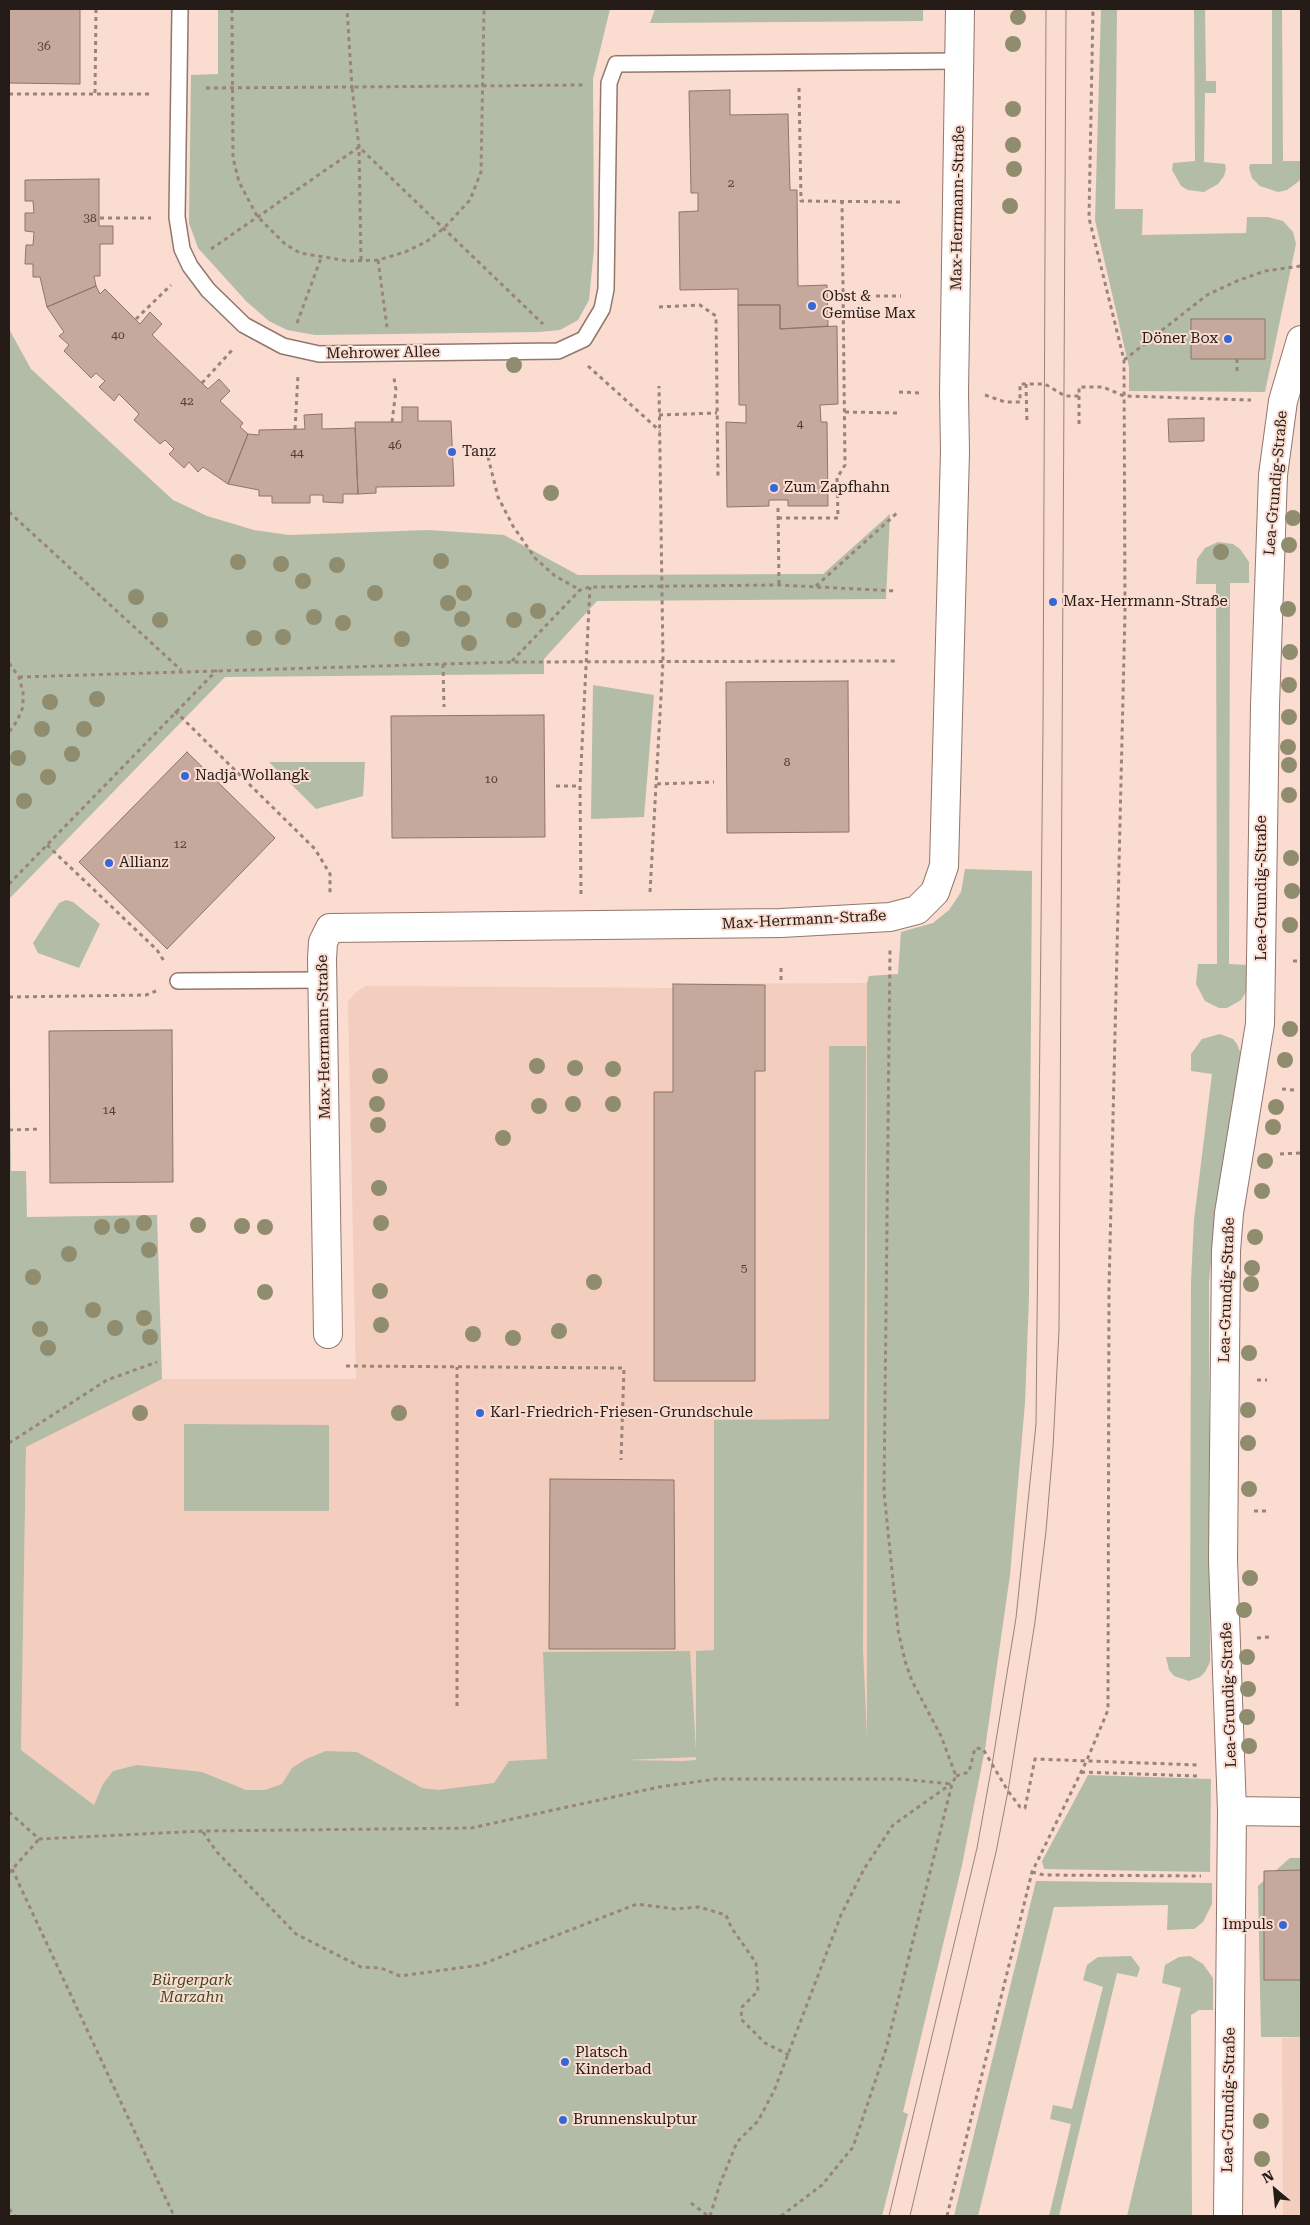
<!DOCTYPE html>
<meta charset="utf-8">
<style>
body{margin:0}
#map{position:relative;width:1310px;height:2225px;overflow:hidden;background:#fadcd0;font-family:"Roboto Serif",serif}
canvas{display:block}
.frame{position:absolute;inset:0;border:10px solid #251b17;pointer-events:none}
.north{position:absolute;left:1250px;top:2165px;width:50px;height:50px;-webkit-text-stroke:4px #fadcd0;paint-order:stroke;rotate:332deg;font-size:14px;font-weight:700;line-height:20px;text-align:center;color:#251b17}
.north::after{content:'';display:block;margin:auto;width:18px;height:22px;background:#251b17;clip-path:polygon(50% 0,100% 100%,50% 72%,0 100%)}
</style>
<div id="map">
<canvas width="1310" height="2225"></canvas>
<div class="frame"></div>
<div class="north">N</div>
</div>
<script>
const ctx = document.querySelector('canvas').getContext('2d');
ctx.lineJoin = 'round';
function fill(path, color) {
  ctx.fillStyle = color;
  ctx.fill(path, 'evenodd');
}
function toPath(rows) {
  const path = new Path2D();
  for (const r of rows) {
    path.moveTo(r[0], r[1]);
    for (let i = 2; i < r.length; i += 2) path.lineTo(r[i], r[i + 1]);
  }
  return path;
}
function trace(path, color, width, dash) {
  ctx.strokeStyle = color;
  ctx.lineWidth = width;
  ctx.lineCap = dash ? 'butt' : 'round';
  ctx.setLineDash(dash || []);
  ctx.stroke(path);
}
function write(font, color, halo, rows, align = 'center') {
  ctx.font = font + ' "Roboto Serif",serif';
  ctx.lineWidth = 4;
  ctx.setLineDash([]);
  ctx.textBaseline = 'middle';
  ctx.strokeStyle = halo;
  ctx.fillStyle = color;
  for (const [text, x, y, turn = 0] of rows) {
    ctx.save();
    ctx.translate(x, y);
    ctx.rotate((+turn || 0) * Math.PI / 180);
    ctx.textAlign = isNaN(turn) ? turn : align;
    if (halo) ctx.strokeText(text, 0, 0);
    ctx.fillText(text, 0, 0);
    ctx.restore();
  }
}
fill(toPath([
 [867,983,868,1754,682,1761,454,1808,94,1805,21,1750,26,1447,162,1379,356,1379,348,1002,356,992,366,986,379,986,673,988,673,984],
 [1301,2037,1301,2216,1283,2216,1282,2038]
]), '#f3cdbe');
fill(toPath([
 [218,9,610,9,593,79,594,248,589,300,578,320,560,330,539,332,315,335,287,330,269,321,247,302,198,248,189,223,191,75,218,74],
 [655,9,923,9,923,21,650,23],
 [1101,9,1117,9,1115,209,1143,209,1142,235,1246,233,1247,217,1268,217,1283,221,1293,232,1296,244,1265,392,1129,391,1129,367,1095,220],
 [1194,9,1205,9,1206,81,1216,81,1216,93,1205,93,1204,162,1225,164,1226,169,1224,176,1218,184,1204,192,1188,190,1181,186,1172,170,1173,163,1195,161],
 [1272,9,1282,9,1283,161,1301,161,1301,178,1299,181,1287,190,1278,192,1260,186,1252,178,1249,168,1250,164,1272,164],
 [9,329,31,369,173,500,207,516,254,530,289,535,428,530,504,535,578,575,823,574,890,514,886,599,597,601,544,659,544,674,225,677,9,899],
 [1218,542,1233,544,1240,549,1249,562,1249,583,1230,583,1229,964,1248,965,1247,990,1241,1000,1227,1008,1219,1008,1205,1001,1196,984,1198,964,1217,964,1216,584,1196,584,1197,559,1205,548],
 [593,685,654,695,644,817,591,819],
 [269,762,365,762,363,796,316,809],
 [965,869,1032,871,1029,1297,1025,1403,1010,1575,985,1749,962,1865,903,2112,908,2114,882,2216,9,2216,9,1003,11,1171,26,1171,27,1217,157,1215,162,1379,26,1447,21,1750,94,1805,103,1784,113,1771,137,1765,202,1772,246,1790,265,1790,282,1784,292,1768,306,1759,326,1751,357,1752,422,1788,438,1790,494,1783,509,1761,547,1759,543,1652,690,1651,696,1751,696,1651,714,1650,714,1420,829,1419,829,1046,866,1046,863,1650,867,1737,867,983,869,976,898,974,901,932,933,923,949,910,961,892],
 [696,1757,696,1760,682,1761,626,1760],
 [66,900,73,902,100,924,79,968,38,953,33,943,59,903],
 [1220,1034,1233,1039,1237,1044,1242,1057,1216,1211,1209,1282,1210,1662,1205,1672,1200,1677,1189,1681,1174,1676,1169,1670,1166,1657,1190,1657,1191,1282,1194,1220,1212,1074,1191,1071,1191,1054,1202,1039],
 [184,1424,329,1425,329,1511,184,1511],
 [1088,1775,1211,1779,1210,1872,1044,1869,1042,1861],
 [1290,1858,1301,1858,1301,2037,1261,2037,1258,1886],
 [1036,1881,1212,1883,1212,1904,1203,1922,1194,1929,1189,1929,1167,1930,1168,1905,1054,1907,978,2216,954,2216],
 [1131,1956,1140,1968,1137,1977,1117,1973,1059,2216,1049,2216,1071,2124,1050,2119,1053,2105,1072,2109,1103,1987,1083,1980,1087,1965,1098,1957],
 [1190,1956,1203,1964,1213,1978,1213,2010,1199,2010,1191,2015,1192,2216,1127,2216,1181,1988,1162,1983,1165,1965,1179,1957]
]), '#b2bca7');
const building = toPath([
 [9,9,80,9,80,84,9,83,9,9],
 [730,90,730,115,788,114,790,190,797,190,798,286,827,285,828,326,780,329,780,305,738,305,738,289,680,290,679,212,698,211,698,193,691,193,689,91,730,90],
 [99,179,99,226,113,226,113,244,100,244,100,276,94,276,96,286,47,307,40,277,33,277,33,264,25,264,26,245,33,245,34,232,25,231,25,213,34,213,33,201,25,201,25,180,99,179],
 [96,286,100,294,105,289,140,324,150,312,162,324,152,335,208,389,219,379,230,391,220,401,243,423,240,427,248,434,228,484,203,467,198,472,189,462,184,468,169,454,174,449,165,440,160,444,134,420,139,414,119,394,114,401,99,387,105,381,96,373,91,378,64,351,69,345,59,336,64,332,47,307,96,286],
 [738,305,780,305,780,329,837,326,838,404,820,405,821,422,827,422,828,506,788,506,788,500,769,500,769,506,727,507,726,422,746,423,746,405,739,405,738,305],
 [1191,319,1265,319,1265,359,1191,359,1191,319],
 [402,407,418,407,418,421,451,421,454,486,376,487,376,493,358,494,355,422,402,422,402,407],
 [322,414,322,429,355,428,358,494,343,494,343,503,323,502,323,495,310,495,310,503,272,503,272,496,259,496,259,490,228,484,248,434,259,435,259,430,305,429,304,415,322,414],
 [1204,418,1204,441,1169,442,1168,419,1204,418],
 [848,681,849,832,727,833,726,682,848,681],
 [544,715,545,837,392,838,391,716,544,715],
 [187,752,275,838,167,949,79,862,187,752],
 [673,984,765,985,765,1071,755,1071,755,1381,654,1381,654,1092,673,1092,673,984],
 [172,1030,173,1182,50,1183,49,1031,172,1030],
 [550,1479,674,1480,675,1649,549,1649,550,1479],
 [1301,1870,1301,1980,1264,1980,1264,1871,1301,1870]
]);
fill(building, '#c5a99d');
trace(building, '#8f7469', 1);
const service = toPath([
 [180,9,177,217,182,249,190,266,208,290,244,325,283,346,319,354,558,351,584,339,602,309,606,289,609,83,616,64,960,61],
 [178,981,322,980]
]);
const minor = toPath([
 [328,1334,322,959,323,942,330,928,781,923,890,917,917,910,935,892,944,866,955,452,954,393,960,9],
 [1232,1811,1301,1812],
 [1228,2216,1232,1811,1223,1560,1226,1251,1229,1213,1260,1024,1265,705,1273,475,1283,401,1301,340]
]);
trace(service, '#92776d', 18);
trace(minor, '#92776d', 30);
trace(toPath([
 [232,9,233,158,239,182,257,216,285,244,300,253,348,261,378,260,405,252,426,242,444,228,470,200,481,172,484,9],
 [206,88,352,87,347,9],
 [799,88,801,201,902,202],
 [95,93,96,9],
 [9,94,153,94],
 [100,218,151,218],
 [211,249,359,147,543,324],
 [361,260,359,147,352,87,584,85],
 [378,260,387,327],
 [844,296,901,296],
 [659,307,700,305,716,316,718,478],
 [136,319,171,285],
 [297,323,321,258],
 [1237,359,1237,371],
 [1124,360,1207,295,1237,281,1265,271,1301,266],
 [588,366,660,431],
 [202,383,234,348],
 [1026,384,1027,424],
 [899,392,921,393],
 [985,395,1005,402,1020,402,1020,384,1045,384,1065,396,1079,396,1079,387,1103,387,1124,396,1251,400],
 [1079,396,1079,425],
 [845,412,899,413],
 [659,415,717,413],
 [392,422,396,390,394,378],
 [295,429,298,375],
 [486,449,498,497,513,526,535,558,555,576,580,590],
 [778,508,779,585],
 [9,512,181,670],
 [778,518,838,518,837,478,845,465,842,201],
 [816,586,897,513],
 [512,661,580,590,590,587,779,585,896,591],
 [9,663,19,677,23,692,23,707,17,721,9,732],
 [443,664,444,707],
 [19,677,511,662,895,661],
 [175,711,315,849,330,874,330,895],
 [657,784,714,782],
 [556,786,580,786],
 [47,845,157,950,164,961],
 [9,884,217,670],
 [650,892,663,661,659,386],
 [581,894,580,786,590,587],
 [1293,961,1301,961],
 [781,968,781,984],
 [9,997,146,995,156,991],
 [1282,1089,1294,1090],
 [9,1130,41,1129],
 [1280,1154,1301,1153],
 [346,1366,624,1368,621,1460],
 [1257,1380,1267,1380],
 [9,1443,107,1380,157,1362],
 [1254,1511,1268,1511],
 [1257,1638,1269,1637],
 [457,1706,457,1367],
 [1081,1772,1198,1776],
 [956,1776,969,1772,975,1748,983,1749,1008,1791,1020,1807,1025,1808,1035,1759,1198,1765],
 [9,1812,39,1839,203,1831,471,1828,659,1787,716,1779,900,1779,952,1784],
 [203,1832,216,1851,296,1934,361,1967,381,1968,400,1976,480,1965,637,1904,675,1909,699,1907,726,1915,731,1927,756,1963,758,1991,742,2007,741,2019,765,2043,789,2055],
 [12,1869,174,2216],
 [1032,1872,1044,1875,1201,1876],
 [9,1873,39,1839],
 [691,2203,708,2216],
 [9,2209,15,2216],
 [710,2216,720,2184,737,2142,758,2121,774,2091,841,1915,864,1869,893,1825,951,1784],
 [781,2216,822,2185,853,2147,886,2049,952,1784,956,1776,941,1736,912,1681,905,1661,898,1630,884,1492,890,950],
 [947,2216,1032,1872,1087,1760,1108,1710,1109,1288,1125,612,1124,360,1089,218,1093,9]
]), '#99847c', 3, [4, 4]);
trace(service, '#fff', 15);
trace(minor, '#fff', 28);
trace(toPath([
 [889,2216,977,1848,992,1765,1016,1618,1036,1424,1043,727,1046,9],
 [910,2216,996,1852,1008,1791,1035,1622,1046,1531,1053,1447,1059,1330,1066,9]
]), '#98837a', 1);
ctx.fillStyle = '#908d6f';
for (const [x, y] of [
 [1018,17],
 [1013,44],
 [1013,109],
 [1013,145],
 [1014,169],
 [1010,206],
 [514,365],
 [551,493],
 [1293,518],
 [1289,545],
 [1221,552],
 [441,561],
 [238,562],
 [281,564],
 [337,565],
 [303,581],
 [375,593],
 [464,593],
 [136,597],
 [448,603],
 [1288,609],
 [538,611],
 [314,617],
 [462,619],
 [160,620],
 [514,620],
 [343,623],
 [283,637],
 [254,638],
 [402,639],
 [469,643],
 [1290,652],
 [1289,685],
 [97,699],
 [50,702],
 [1289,717],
 [42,729],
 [84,729],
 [1288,747],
 [72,754],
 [18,758],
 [1289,765],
 [48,777],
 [1289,795],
 [24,801],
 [1291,858],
 [1292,891],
 [1290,925],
 [1290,1029],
 [1285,1060],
 [537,1066],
 [575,1068],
 [613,1069],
 [380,1076],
 [377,1104],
 [573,1104],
 [613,1104],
 [539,1106],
 [1276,1107],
 [378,1125],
 [1273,1127],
 [503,1138],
 [1265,1161],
 [379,1188],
 [1262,1191],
 [144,1223],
 [381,1223],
 [198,1225],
 [122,1226],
 [242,1226],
 [102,1227],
 [265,1227],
 [1255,1237],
 [149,1250],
 [69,1254],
 [1252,1268],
 [33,1277],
 [594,1282],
 [1251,1284],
 [380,1291],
 [265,1292],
 [93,1310],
 [144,1318],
 [381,1325],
 [115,1328],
 [40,1329],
 [559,1331],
 [473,1334],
 [150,1337],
 [513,1338],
 [48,1348],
 [1249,1353],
 [1248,1410],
 [140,1413],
 [399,1413],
 [1248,1443],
 [1249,1489],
 [1250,1578],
 [1244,1610],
 [1247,1657],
 [1248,1689],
 [1247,1717],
 [1249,1746],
 [1261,2121],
 [1262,2159]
]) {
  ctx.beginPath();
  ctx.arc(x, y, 8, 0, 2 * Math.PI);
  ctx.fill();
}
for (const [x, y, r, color] of [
 [812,306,5,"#3767d7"],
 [1228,339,5,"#3767d7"],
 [452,452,5,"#3767d7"],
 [774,488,5,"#3767d7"],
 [1053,602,5,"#3767d7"],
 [185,776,5,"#3767d7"],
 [109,863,5,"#3767d7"],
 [480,1413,5,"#3767d7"],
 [1283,1925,5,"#3767d7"],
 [565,2062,5,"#3767d7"],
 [563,2120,5,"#3767d7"]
]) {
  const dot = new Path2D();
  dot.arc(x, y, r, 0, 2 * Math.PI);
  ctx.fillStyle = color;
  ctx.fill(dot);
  trace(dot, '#fadcd0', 2);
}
write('12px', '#4d3e38', null, [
 ["36",44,46],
 ["2",731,183],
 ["38",90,218],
 ["40",118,335],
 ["42",187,401],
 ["4",800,424],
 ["46",395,445],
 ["44",297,453],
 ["8",787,762],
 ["10",491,779],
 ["12",180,844],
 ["14",109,1110],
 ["5",744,1268]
]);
write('15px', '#251b17', '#fadcd0', [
 ["Max-Herrmann-Straße",958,208,-89],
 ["Mehrower Allee",383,353,-1],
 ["Lea-Grundig-Straße",1276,483,-85],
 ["Lea-Grundig-Straße",1262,888,-90],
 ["Max-Herrmann-Straße",804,920,-3],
 ["Max-Herrmann-Straße",324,1037,-91],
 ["Lea-Grundig-Straße",1227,1290,-88],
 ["Lea-Grundig-Straße",1229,1695,-92],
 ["Lea-Grundig-Straße",1229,2100,-89]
]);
write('15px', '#251b17', '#fadcd0', [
 ["Obst &",822,297],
 ["Gemüse Max",822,314],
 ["Döner Box",1218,339,"right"],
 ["Tanz",462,452],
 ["Zum Zapfhahn",784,488],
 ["Max-Herrmann-Straße",1063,602],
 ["Nadja Wollangk",195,776],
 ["Allianz",119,863],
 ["Karl-Friedrich-Friesen-Grundschule",490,1413],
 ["Impuls",1273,1925,"right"],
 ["Platsch",575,2053],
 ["Kinderbad",575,2070],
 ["Brunnenskulptur",573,2120]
], 'left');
write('italic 15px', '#3a4c1f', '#fadcd0', [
 ["Bürgerpark",192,1981],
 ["Marzahn",192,1998]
]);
</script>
